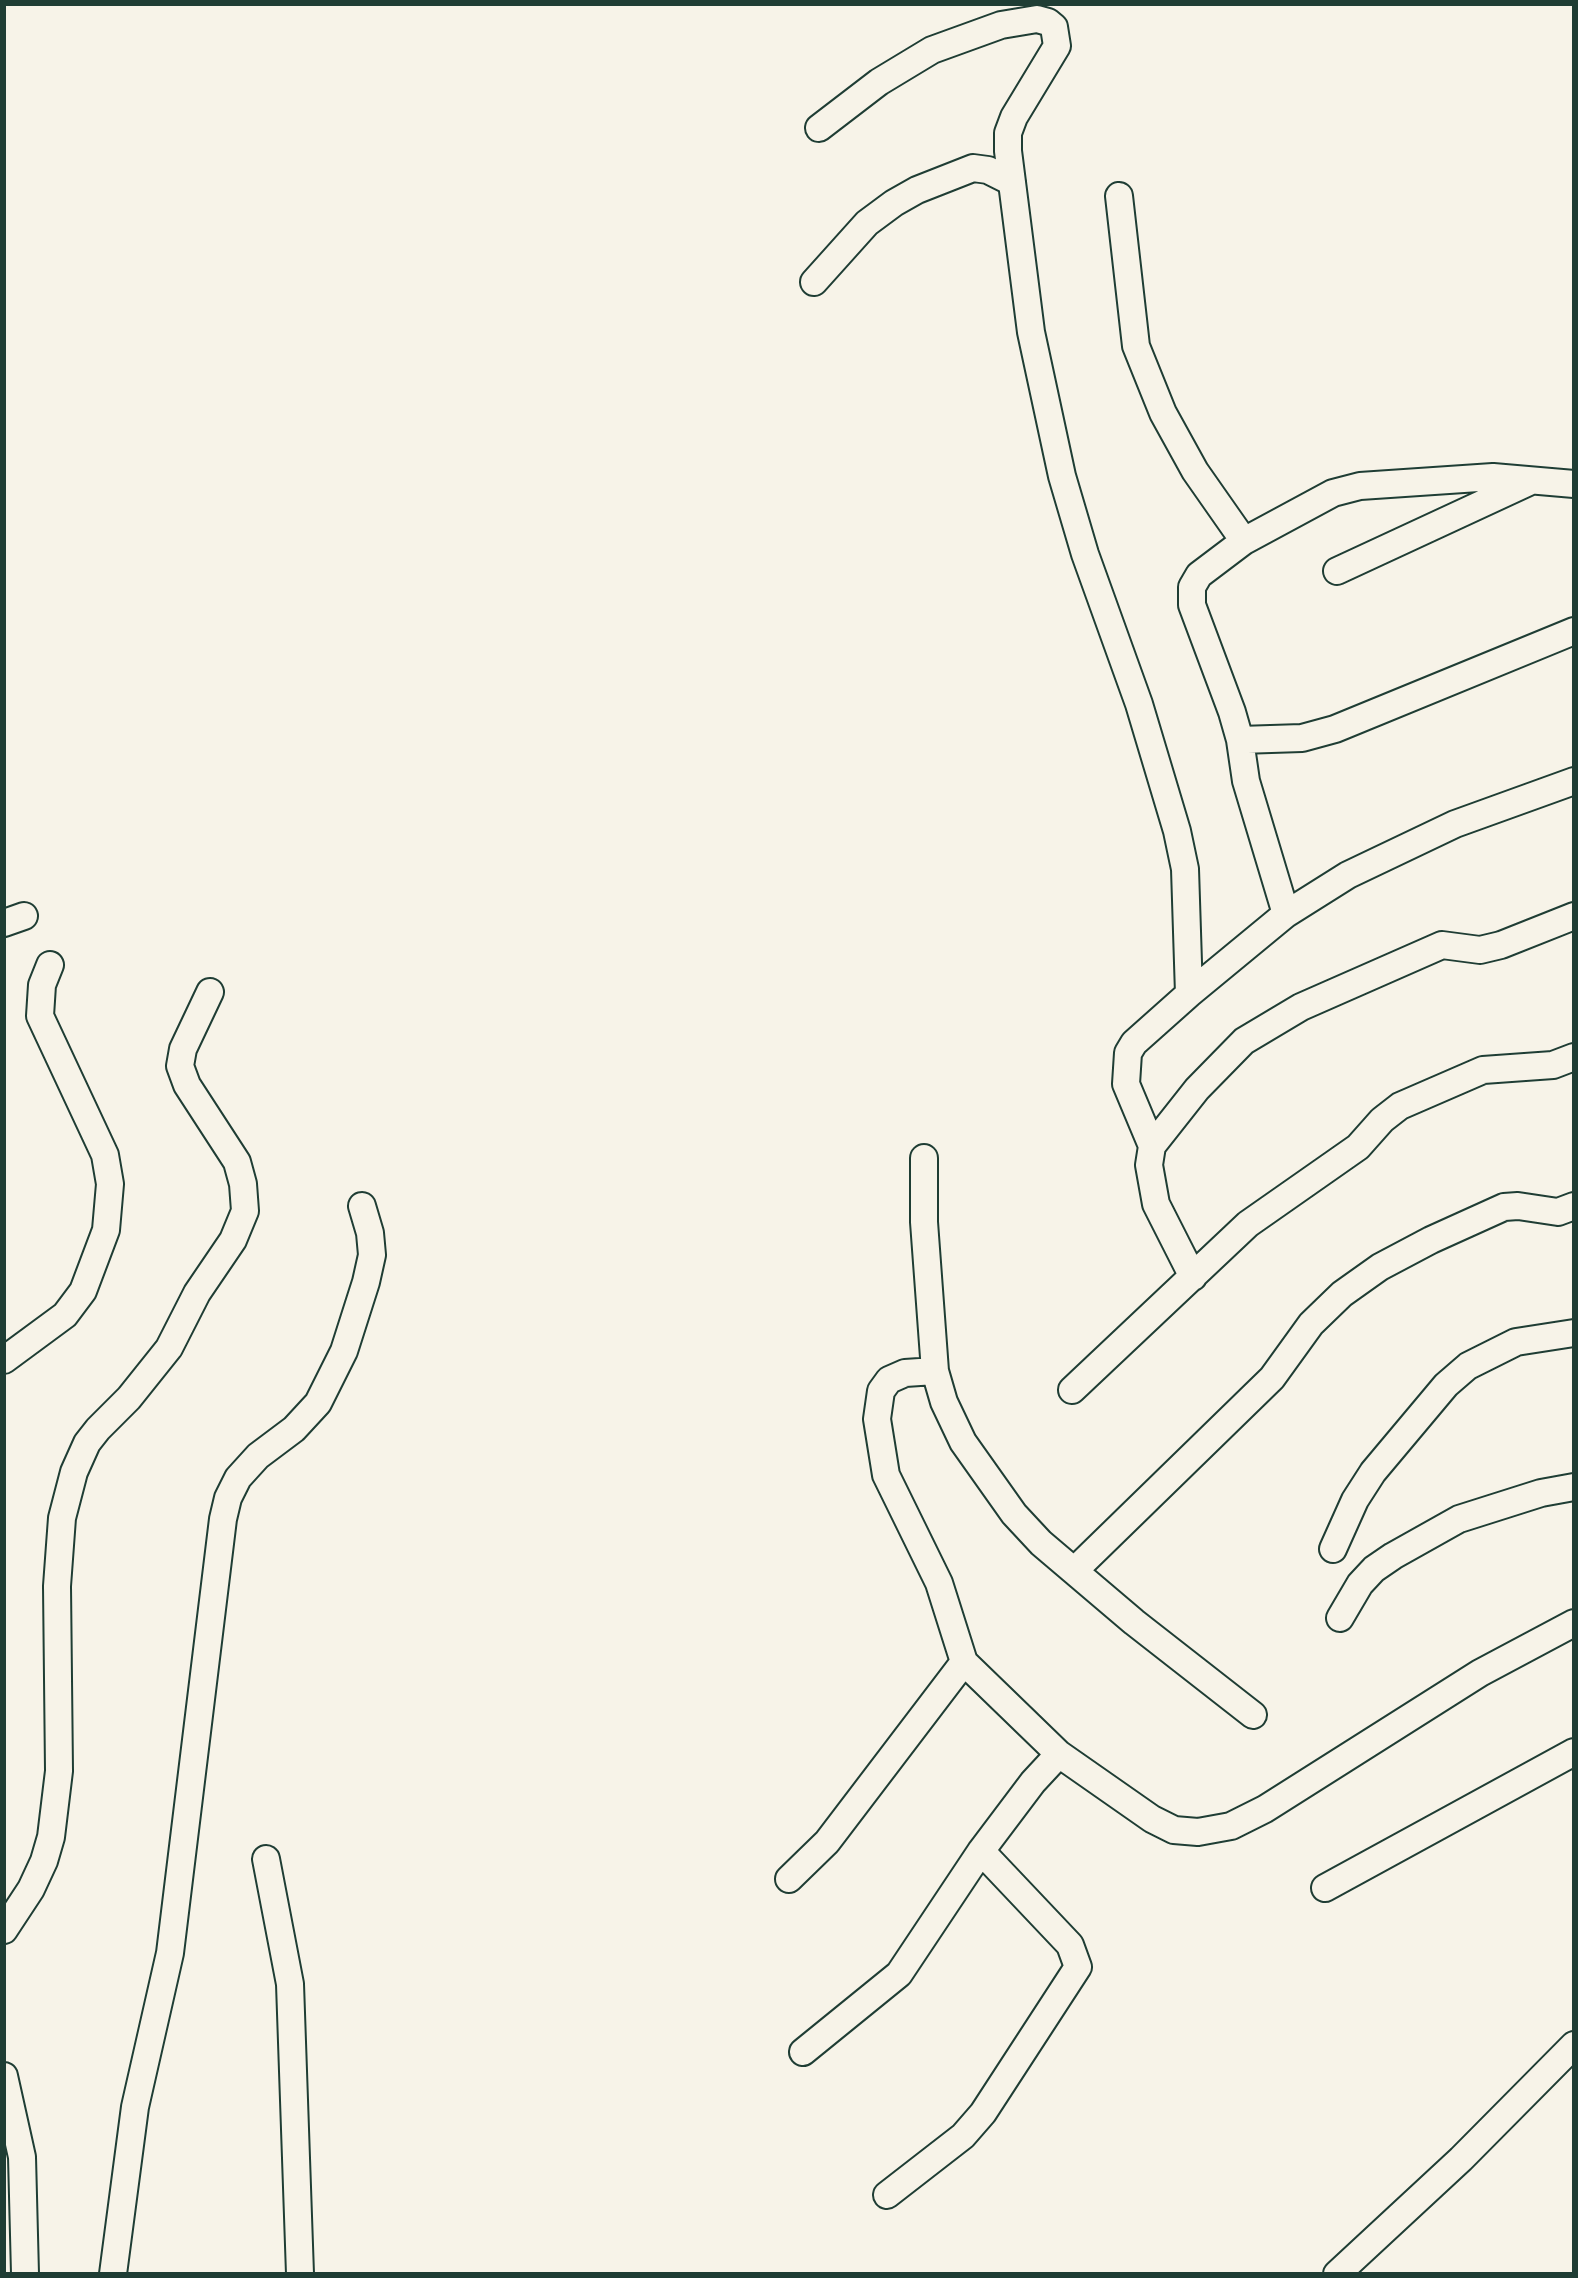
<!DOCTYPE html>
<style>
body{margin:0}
#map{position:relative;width:1578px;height:2278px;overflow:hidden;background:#f7f3e8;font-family:"Balsamiq Sans",sans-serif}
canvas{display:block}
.frame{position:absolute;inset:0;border:6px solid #1f3d34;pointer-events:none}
</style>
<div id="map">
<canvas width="1578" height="2278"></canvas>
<div class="frame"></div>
</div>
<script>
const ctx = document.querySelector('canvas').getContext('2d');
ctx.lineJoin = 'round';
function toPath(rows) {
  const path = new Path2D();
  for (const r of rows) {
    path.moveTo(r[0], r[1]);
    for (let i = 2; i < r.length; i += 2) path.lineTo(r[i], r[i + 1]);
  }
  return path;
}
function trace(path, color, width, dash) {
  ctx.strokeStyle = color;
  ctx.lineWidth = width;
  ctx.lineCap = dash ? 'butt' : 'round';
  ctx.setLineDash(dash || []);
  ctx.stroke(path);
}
const minor = toPath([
 [819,128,879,82,932,50,1001,25,1037,19,1048,22,1054,27,1057,46,1014,117,1008,133,1008,151,1031,332,1062,476,1085,554,1139,704,1177,831,1185,869,1189,994],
 [1119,196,1136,346,1163,413,1195,471,1244,541,1199,575,1192,587,1192,605,1232,712,1240,740,1246,781,1286,914],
 [814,282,867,223,894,203,917,190,973,168,988,170,1012,182],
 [1244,541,1333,493,1360,486,1493,477,1574,484],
 [1337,571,1529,482],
 [1240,740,1302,738,1335,729,1574,631],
 [4,923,24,916],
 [1152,1146,1126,1084,1128,1053,1134,1043,1189,994,1286,914,1348,875,1455,824,1574,781],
 [924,1158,924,1222,935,1371,944,1402,963,1442,1014,1514,1041,1543,1134,1622,1253,1715],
 [1193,1277,1156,1204,1149,1165,1152,1146,1197,1089,1244,1041,1301,1007,1442,945,1480,950,1501,945,1574,916],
 [4,1360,65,1315,83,1291,106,1230,110,1184,105,1155,40,1016,42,985,50,965],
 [935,1371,905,1373,889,1380,881,1391,877,1419,886,1475,939,1583,964,1662,1059,1754,1152,1819,1174,1830,1198,1832,1231,1826,1265,1809,1480,1673,1574,1623],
 [1072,1390,1248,1224,1358,1147,1382,1120,1400,1106,1483,1070,1553,1065,1574,1057],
 [1333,1549,1355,1500,1373,1472,1446,1385,1468,1366,1516,1342,1574,1333],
 [1075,1570,1272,1378,1311,1324,1342,1294,1380,1267,1431,1240,1504,1207,1518,1206,1558,1212,1574,1206],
 [1340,1618,1360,1584,1374,1569,1393,1556,1459,1519,1541,1493,1574,1487],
 [266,1859,290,1984,300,2274],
 [789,1879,827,1842,964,1662],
 [1325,1888,1574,1752],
 [4,1930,31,1889,44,1861,51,1837,59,1771,57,1586,62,1518,74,1472,87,1443,98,1429,129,1398,169,1348,197,1293,233,1240,245,1211,243,1184,237,1162,187,1085,180,1066,183,1049,210,992],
 [803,2052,899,1974,981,1851,1033,1782,1059,1754],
 [4,2076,22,2157,25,2274],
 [887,2195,963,2136,983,2113,1078,1967,1070,1945,981,1851],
 [113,2274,135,2107,170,1953,223,1519,228,1498,238,1478,258,1456,294,1429,318,1403,344,1351,366,1282,372,1255,370,1233,362,1206],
 [1337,2274,1461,2159,1574,2045]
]);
trace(minor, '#1f3d34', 30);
trace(minor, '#f7f3e8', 26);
</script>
